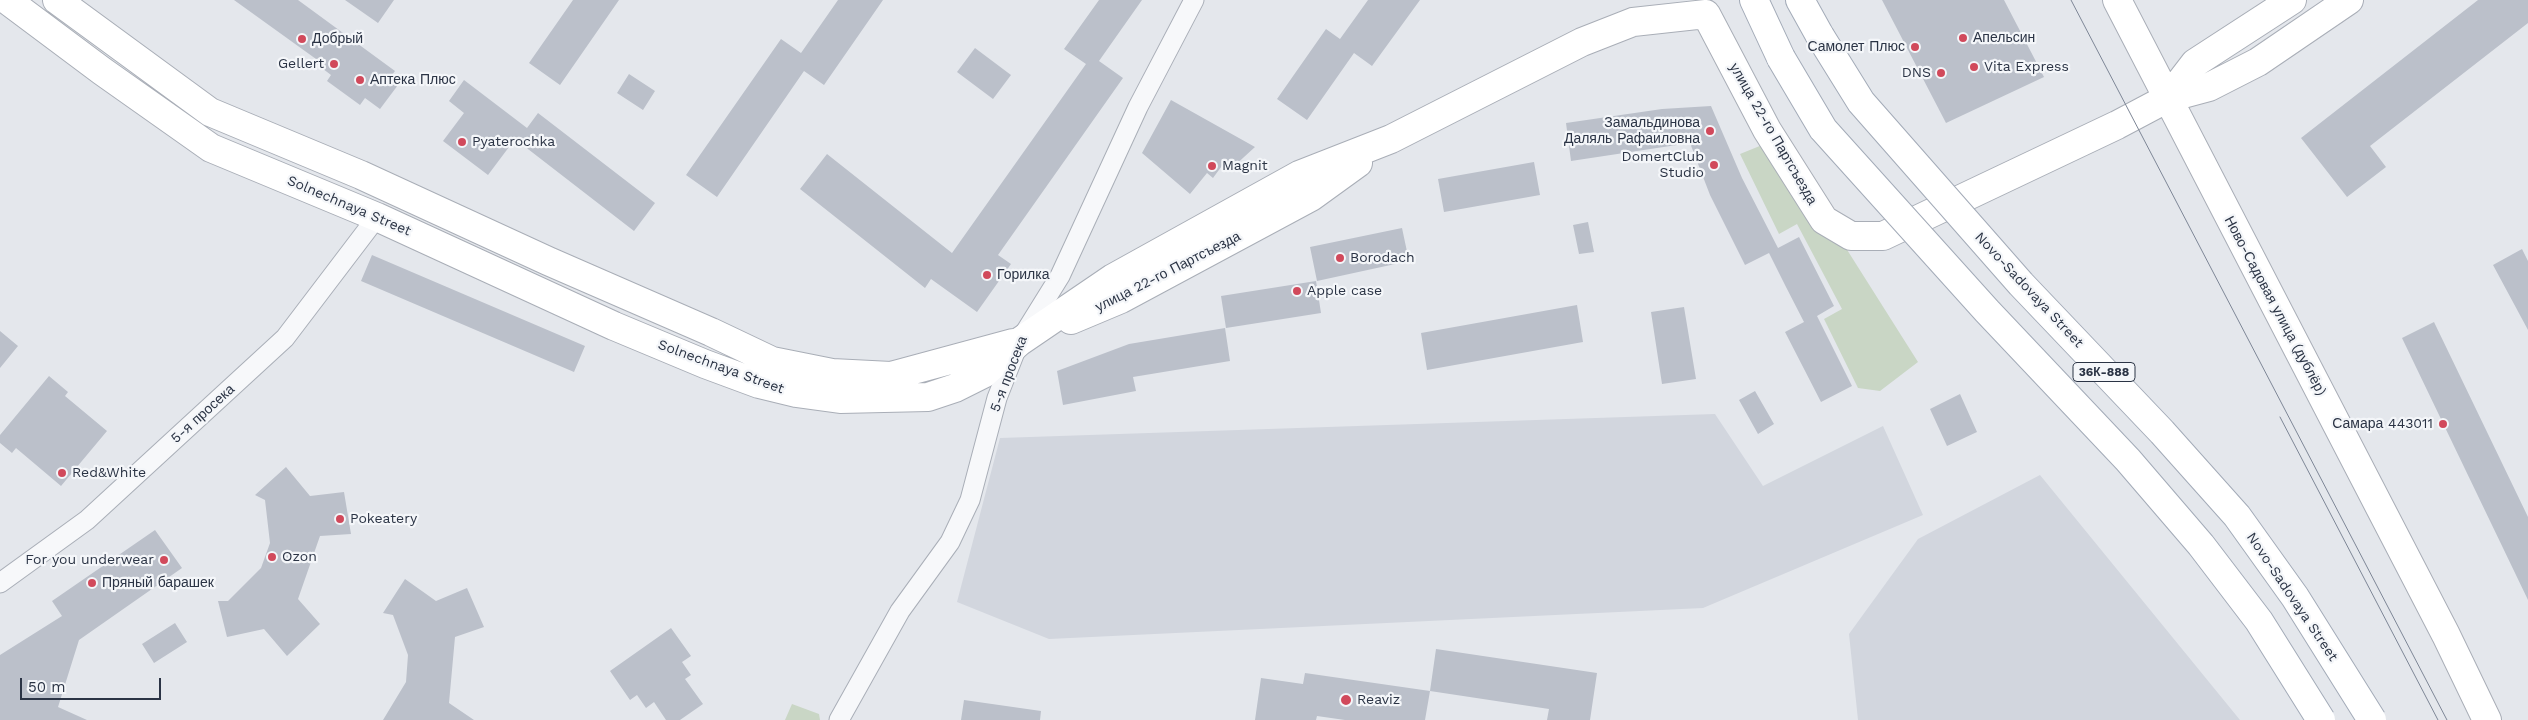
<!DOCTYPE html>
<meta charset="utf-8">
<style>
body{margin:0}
#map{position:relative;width:2528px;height:720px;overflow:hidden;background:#e4e7ec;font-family:"Work Sans",sans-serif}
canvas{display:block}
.scale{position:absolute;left:20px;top:678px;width:141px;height:22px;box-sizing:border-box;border:2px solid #2b3445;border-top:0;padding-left:6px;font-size:15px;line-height:18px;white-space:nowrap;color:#2b3445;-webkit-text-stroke:4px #f4f6f9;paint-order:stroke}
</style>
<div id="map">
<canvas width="2528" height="720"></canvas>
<div class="scale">50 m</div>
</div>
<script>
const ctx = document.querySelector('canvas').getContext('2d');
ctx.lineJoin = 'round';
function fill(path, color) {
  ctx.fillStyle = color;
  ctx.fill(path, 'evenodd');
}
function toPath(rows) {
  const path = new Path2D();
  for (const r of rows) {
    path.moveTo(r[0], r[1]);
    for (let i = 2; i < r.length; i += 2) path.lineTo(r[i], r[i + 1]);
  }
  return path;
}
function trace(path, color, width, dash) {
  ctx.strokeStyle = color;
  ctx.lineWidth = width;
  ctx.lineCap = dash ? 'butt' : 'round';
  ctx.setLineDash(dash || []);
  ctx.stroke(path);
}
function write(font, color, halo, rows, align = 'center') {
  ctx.font = font + ' "Work Sans",sans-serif';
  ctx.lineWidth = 4.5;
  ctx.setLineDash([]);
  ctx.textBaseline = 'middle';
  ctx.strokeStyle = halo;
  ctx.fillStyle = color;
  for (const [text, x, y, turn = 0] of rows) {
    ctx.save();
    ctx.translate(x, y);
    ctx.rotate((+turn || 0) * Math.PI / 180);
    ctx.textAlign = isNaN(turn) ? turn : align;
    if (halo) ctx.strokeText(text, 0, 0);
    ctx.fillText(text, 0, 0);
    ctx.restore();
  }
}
fill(toPath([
 [1715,414,1763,486,1883,426,1923,515,1703,608,1049,639,957,602,1000,438],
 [2040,475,2240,720,1858,720,1849,634,1918,539]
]), '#d2d6de');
fill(toPath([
 [1777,139,1918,362,1880,391,1858,388,1824,319,1842,309,1797,224,1779,234,1740,154],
 [792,704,819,714,820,720,785,720]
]), '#c9d6c5');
fill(toPath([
 [234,0,298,0,395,71,392,75,401,81,380,109,365,98,360,105,327,81,331,75,314,62,316,59],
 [345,0,394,0,378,23],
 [573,0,619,0,560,85,529,63],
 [838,0,883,0,824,85,804,71,717,197,686,175,781,39,801,53],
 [1099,0,1142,0,1099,61,1123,78,998,255,1011,264,977,312,931,279,925,288,800,189,827,154,952,253,1086,64,1064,49],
 [1368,0,1420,0,1372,66,1354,53,1307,120,1277,99,1326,29,1340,39],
 [1882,0,2004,0,2044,77,1946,123],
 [2478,0,2528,0,2528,23,2370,146,2386,167,2347,197,2301,138],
 [975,48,1011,75,993,99,957,72],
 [629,74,655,91,643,110,617,93],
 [464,80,527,128,538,113,655,203,634,231,515,139,488,175,443,141,464,113,449,101],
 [1171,100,1255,147,1232,168,1224,163,1213,178,1207,173,1190,194,1142,153],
 [1711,106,1742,178,1778,248,1799,237,1834,306,1817,316,1852,386,1821,402,1785,332,1804,322,1786,287,1769,253,1745,265,1710,195,1690,143,1571,161,1566,123,1662,109],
 [1534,162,1540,195,1444,212,1438,179],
 [1588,222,1594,252,1579,254,1573,225],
 [1402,228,1409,261,1317,281,1310,247],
 [2522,249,2528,261,2528,330,2493,265],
 [372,255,585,346,574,372,361,281],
 [1316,281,1321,313,1226,328,1221,296],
 [1577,305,1583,342,1427,370,1421,333],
 [1684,307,1696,379,1662,384,1651,312],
 [2434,322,2528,517,2528,600,2402,338],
 [1225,328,1230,361,1133,377,1136,391,1063,405,1057,371,1129,344],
 [0,331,18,346,0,368],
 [49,376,68,392,65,396,107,431,61,486,16,448,12,453,0,443,0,435],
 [1755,391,1774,424,1758,434,1739,400],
 [1960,394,1977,432,1947,446,1930,409],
 [286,467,310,496,344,492,351,534,320,536,298,599,320,624,287,656,264,629,227,637,218,601,228,601,261,568,270,543,265,500,255,495],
 [155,530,182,568,79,640,58,707,87,720,0,720,0,655,62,616,52,601],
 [405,579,436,601,467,588,484,627,455,637,449,703,474,720,383,720,406,682,408,655,393,615,383,613],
 [175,623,187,642,154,663,142,644],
 [671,628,691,656,682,662,691,675,685,679,703,704,680,720,666,720,654,702,646,708,637,695,630,700,610,671],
 [1436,649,1597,673,1590,720,1547,720,1549,709,1430,691],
 [1305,673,1430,691,1425,720,1345,720,1317,716,1316,720,1255,720,1261,678,1303,684],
 [964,700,1041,711,1040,720,961,720]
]), '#bbc0ca');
const minor = toPath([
 [0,583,87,520,285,338,377,217],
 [839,720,900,611,950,542,970,500,997,398,1019,342,1060,276,1138,107,1194,0]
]);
const secondary = toPath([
 [7,0,102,71,211,148,377,217,614,326,705,364,759,384,796,393,840,399,928,397,955,388,983,374,1019,342,1113,278,1299,175,1391,139,1582,42,1633,22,1706,14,1767,130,1824,220,1851,236,1883,236,2117,125,2168,98,2209,87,2258,62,2349,0],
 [57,0,210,112,361,175,548,261,711,332,772,361,832,373,891,376,1013,343],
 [2117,0,2446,635,2487,720],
 [2168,98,2195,63,2292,0],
 [1071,320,1121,299,1311,197,1358,163]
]);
const primary = toPath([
 [1754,0,1781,58],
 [1800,0,1820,36]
]);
trace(minor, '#a9aeb7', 21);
trace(secondary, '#a9aeb7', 30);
trace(primary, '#a3abb8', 30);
trace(minor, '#f7f8fa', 19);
trace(secondary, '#fff', 28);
trace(primary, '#fff', 28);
trace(toPath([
 [2071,0,2447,720],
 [2280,417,2438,720]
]), '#7d8696', 1);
const primaryBridge = toPath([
 [1820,36,1861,102,2021,284,2162,432,2237,516,2295,597,2372,720],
 [1781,58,1823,129,1987,311,2128,460,2201,545,2259,621,2321,720]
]);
trace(primaryBridge, '#a3abb8', 30, []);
trace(primaryBridge, '#fff', 28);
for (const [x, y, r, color] of [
 [1963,38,5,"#d1495b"],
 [302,39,5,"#d1495b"],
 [1915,47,5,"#d1495b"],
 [334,64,5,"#d1495b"],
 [1974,67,5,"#d1495b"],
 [1941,73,5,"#d1495b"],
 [360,80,5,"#d1495b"],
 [1710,131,5,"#d1495b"],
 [462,142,5,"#d1495b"],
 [1714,165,5,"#d1495b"],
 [1212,166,5,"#d1495b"],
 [1340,258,5,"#d1495b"],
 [987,275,5,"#d1495b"],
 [1297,291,5,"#d1495b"],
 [2443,424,5,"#d1495b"],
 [62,473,5,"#d1495b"],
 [340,519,5,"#d1495b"],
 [272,557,5,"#d1495b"],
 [164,560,5,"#d1495b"],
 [92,583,5,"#d1495b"],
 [1346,700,6,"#d1495b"]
]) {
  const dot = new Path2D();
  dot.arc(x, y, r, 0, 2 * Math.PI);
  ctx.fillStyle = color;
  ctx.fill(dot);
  trace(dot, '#f4f6f9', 2);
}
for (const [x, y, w] of [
 [2104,372,62]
]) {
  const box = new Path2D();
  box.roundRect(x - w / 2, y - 9.5, w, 19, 4);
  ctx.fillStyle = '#f4f6f9';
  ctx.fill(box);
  trace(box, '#2b3445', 1);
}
write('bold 12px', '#2b3445', null, [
 ["36К-888",2104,372]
]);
write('14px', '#2b3445', '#f4f6f9', [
 ["Апельсин",1973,38],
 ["Добрый",312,39],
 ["Самолет Плюс",1905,47,"right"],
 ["Gellert",324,64,"right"],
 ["Vita Express",1984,67],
 ["DNS",1931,73,"right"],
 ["Аптека Плюс",370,80],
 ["Замальдинова",1700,123,"right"],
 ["Даляль Рафаиловна",1700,139,"right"],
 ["Pyaterochka",472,142],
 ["DomertClub",1704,157,"right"],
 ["Studio",1704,173,"right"],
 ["Magnit",1222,166],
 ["Borodach",1350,258],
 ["Горилка",997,275],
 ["Apple case",1307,291],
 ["Самара 443011",2433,424,"right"],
 ["Red&White",72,473],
 ["Pokeatery",350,519],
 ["Ozon",282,557],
 ["For you underwear",154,560,"right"],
 ["Пряный барашек",102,583],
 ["Reaviz",1357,700]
], 'left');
write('14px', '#2b3445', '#f4f6f9', [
 ["улица 22-го Партсъезда",1773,134,60],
 ["Solnechnaya Street",349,206,23],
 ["улица 22-го Партсъезда",1168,272,-27],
 ["Novo-Sadovaya Street",2029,290,47],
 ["Ново-Садовая улица (дублёр)",2275,306,62],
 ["Solnechnaya Street",721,367,20],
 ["5-я просека",1009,374,-69],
 ["5-я просека",203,414,-42],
 ["Novo-Sadovaya Street",2292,597,56]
]);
</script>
